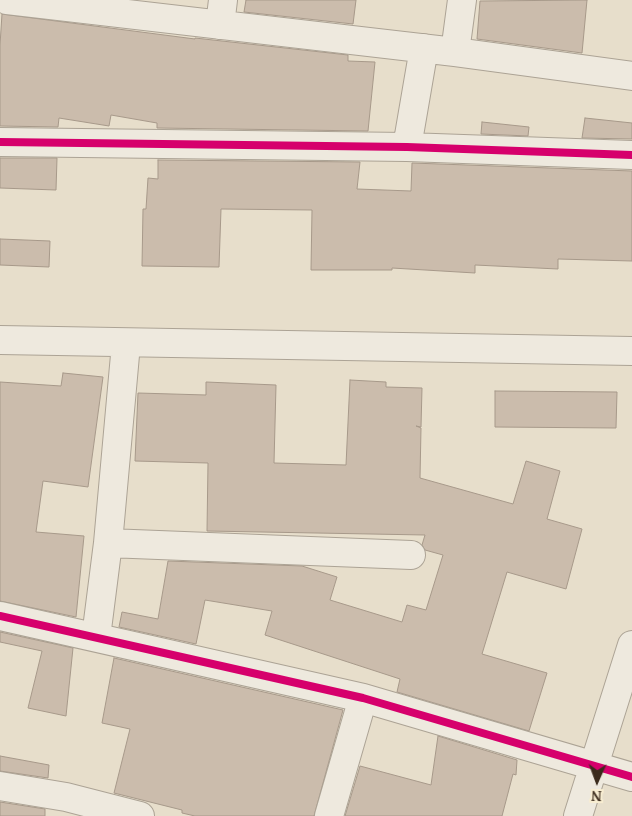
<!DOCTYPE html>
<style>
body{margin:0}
#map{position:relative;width:632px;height:816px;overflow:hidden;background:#e7decb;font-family:"PT Serif",serif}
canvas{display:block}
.north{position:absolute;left:572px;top:756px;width:50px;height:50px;-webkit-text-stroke:4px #f8edd1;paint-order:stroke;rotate:182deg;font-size:14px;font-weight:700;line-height:20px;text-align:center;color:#3b2b1c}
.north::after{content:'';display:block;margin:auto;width:18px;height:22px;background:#3b2b1c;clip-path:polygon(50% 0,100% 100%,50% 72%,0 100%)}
</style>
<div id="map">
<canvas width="632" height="816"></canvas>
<div class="north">N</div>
</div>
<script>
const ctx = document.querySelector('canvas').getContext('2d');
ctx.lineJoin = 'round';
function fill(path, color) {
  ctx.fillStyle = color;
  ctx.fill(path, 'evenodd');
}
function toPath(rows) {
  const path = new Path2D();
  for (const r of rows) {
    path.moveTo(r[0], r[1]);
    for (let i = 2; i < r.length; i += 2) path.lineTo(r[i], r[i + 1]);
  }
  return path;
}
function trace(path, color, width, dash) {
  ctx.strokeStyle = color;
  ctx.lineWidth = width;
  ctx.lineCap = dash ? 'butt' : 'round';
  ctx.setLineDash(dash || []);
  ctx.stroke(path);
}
const building = toPath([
 [246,0,356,0,353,24,244,12,246,0],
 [587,0,582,53,477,39,480,1,587,0],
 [2,14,195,39,195,38,348,55,348,61,375,62,368,131,157,128,157,123,111,115,109,126,59,118,58,127,0,126,0,45,2,14],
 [585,118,632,123,632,139,582,138,585,118],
 [482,122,529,127,528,136,481,134,482,122],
 [0,158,57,158,56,190,0,188,0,158],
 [158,160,360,162,357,189,411,191,412,163,632,171,632,261,558,259,558,269,475,265,475,273,392,268,392,270,311,270,312,210,221,209,219,267,142,266,143,209,146,209,148,178,158,179,158,160],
 [0,239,50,241,49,267,0,265,0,239],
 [63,373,103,377,88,487,43,481,36,532,84,536,76,617,0,601,0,382,61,386,63,373],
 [350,380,386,382,386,387,422,388,421,427,416,426,421,428,420,478,513,504,526,461,560,471,547,519,582,529,566,589,507,572,482,654,547,673,529,731,397,692,400,679,265,635,272,611,205,600,196,644,119,627,122,612,158,619,168,561,302,566,337,577,330,600,402,622,407,605,426,610,443,555,425,550,422,545,425,535,207,531,208,463,135,461,138,393,206,395,206,382,276,385,274,463,346,465,350,380],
 [495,391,617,392,616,428,495,427,495,391],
 [0,632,73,648,66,716,28,708,42,651,0,642,0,632],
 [114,658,343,710,314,816,195,816,182,813,182,810,114,793,130,729,102,723,114,658],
 [438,736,517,760,516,775,513,774,502,816,345,816,360,766,431,785,438,736],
 [0,756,49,765,48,778,0,771,0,756],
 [0,802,45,809,45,816,0,816,0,802]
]);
fill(building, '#cbbcac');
trace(building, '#a7998a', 1);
const minor = toPath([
 [7,0,455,52,632,76],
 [220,25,223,0],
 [455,52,462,0],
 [0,142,407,147,632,155],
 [407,147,424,48],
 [0,340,632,351],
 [108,543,411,555],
 [0,616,363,698,632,777],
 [96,637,108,543,126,344],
 [0,786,66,797,140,816],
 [329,816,363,698],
 [578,816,632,645]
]);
trace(minor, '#aca395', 30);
trace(minor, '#eee9de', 28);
trace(toPath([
 [0,142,407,147,632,155],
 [0,616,363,698,632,777]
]), '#d6006c', 8);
</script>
